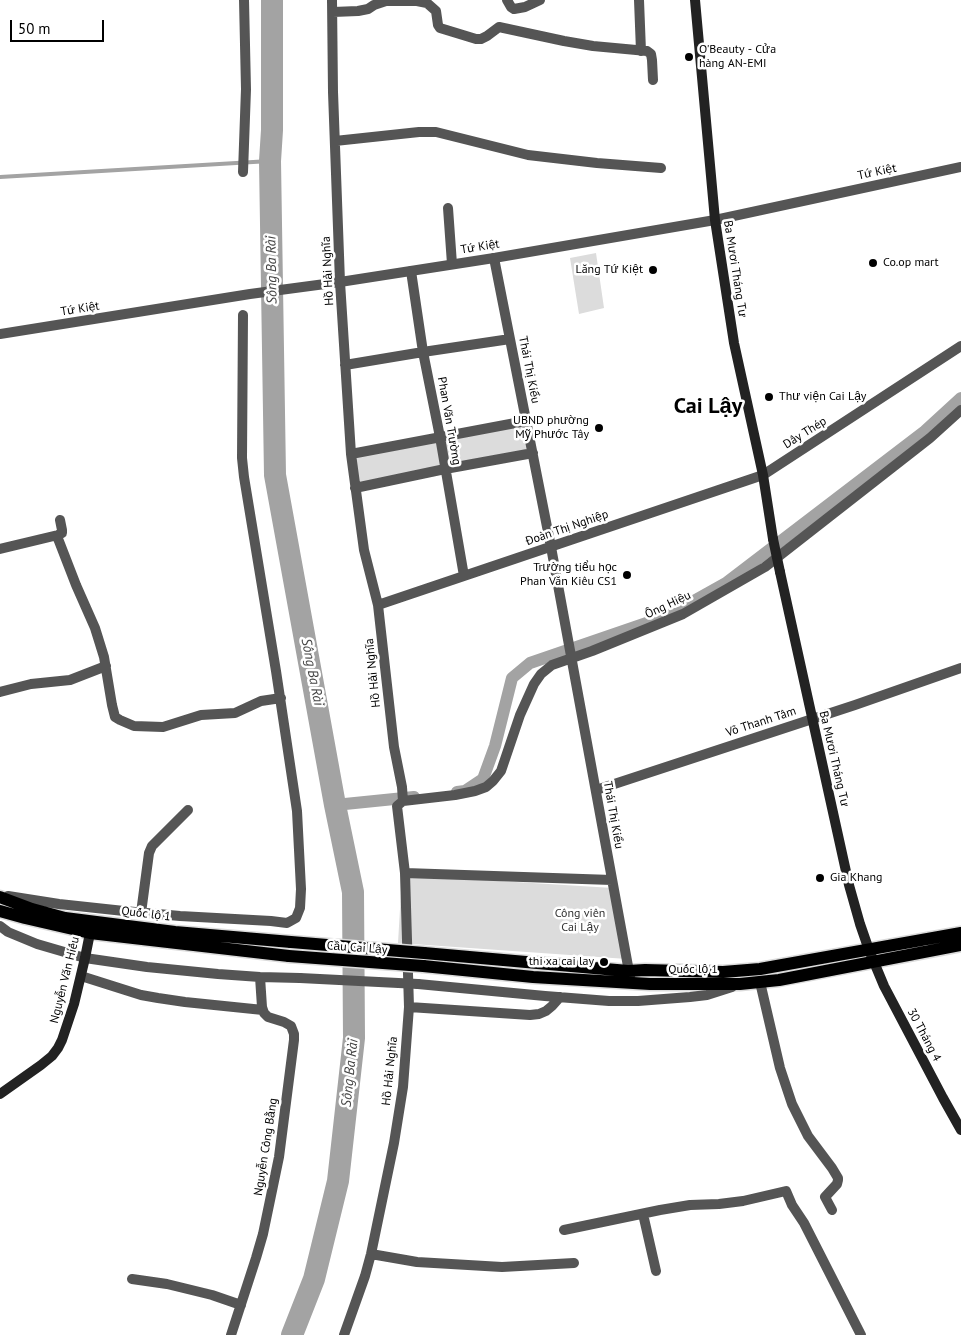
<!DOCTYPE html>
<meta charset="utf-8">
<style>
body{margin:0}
#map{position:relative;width:961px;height:1335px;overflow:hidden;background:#fff;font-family:"PT Sans",sans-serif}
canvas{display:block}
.scale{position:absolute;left:10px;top:20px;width:94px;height:22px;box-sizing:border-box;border:2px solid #000;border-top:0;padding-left:6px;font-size:15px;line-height:18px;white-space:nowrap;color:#000;-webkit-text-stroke:4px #fff;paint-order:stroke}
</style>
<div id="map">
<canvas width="961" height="1335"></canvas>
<div class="scale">50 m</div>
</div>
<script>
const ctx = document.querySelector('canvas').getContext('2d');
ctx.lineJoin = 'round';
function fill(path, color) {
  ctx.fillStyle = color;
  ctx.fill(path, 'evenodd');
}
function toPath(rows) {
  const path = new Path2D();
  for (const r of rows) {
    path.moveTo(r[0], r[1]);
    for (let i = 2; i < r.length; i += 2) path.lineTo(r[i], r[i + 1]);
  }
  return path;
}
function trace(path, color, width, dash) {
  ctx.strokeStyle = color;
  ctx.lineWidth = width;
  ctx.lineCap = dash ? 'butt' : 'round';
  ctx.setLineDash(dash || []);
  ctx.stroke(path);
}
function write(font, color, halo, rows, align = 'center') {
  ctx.font = font + ' "PT Sans",sans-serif';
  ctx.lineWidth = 5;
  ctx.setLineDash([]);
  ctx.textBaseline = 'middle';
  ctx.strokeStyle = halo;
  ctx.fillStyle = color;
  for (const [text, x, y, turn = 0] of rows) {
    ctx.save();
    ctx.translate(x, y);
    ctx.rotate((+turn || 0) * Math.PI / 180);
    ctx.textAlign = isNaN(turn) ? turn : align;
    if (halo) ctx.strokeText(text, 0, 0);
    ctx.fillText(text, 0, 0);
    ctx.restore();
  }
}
fill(toPath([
 [596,253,604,308,579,314,570,258],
 [526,421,533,453,355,488,351,454],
 [402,875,613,888,627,959,398,943]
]), '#dcdcdc');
trace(toPath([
 [0,177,270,161]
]), '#a3a3a3', 4);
trace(toPath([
 [457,792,465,791,483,779,495,746,512,678,530,663,667,616,726,583,925,431,961,398],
 [335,805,414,797]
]), '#a3a3a3', 12);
trace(toPath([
 [272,0,272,130,270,161,275,475,335,805,353,892,354,1038,338,1181,314,1279,292,1335]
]), '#a3a3a3', 22);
const primary = toPath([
 [0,897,32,909,65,918,175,932,291,942],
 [0,911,25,918,90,933,289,956],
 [424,953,628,971,645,970,723,972,760,969,961,933],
 [423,966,533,977,650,984,740,984,779,980,961,945]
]);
trace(primary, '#dbdbdb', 15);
trace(toPath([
 [332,0,333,92,340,282,351,454,364,550,378,605,394,747,402,787,403,801],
 [507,0,511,7,514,9,525,7,540,0],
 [639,0,641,51],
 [333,12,358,11,368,9,374,5,386,1,417,1,427,3,436,11,438,25,440,28,476,39,481,39,487,36,499,27,564,41,593,46,647,51,651,54,652,60,653,80],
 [335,141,419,132,436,132,528,155,597,163,661,168],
 [243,172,246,89,244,0],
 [448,208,452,264],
 [494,258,551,547,630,977],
 [411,271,423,352,440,437,464,576],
 [345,365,423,352,510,339],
 [351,454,526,421],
 [355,488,445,469,533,453],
 [57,536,76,585,95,628,104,657,112,705,115,717,120,720,134,726,163,727,201,715,235,713,261,701,281,698],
 [0,549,58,535,62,533,62,530,60,520],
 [378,605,763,475],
 [0,692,31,684,70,680,106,666],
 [403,801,455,795,475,791,486,787,493,781,501,771,520,715,534,684,541,674,552,665,592,651,683,614,765,567,930,438,961,410],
 [405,873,612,880],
 [8,896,59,904,124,911,180,916,271,921,287,923,296,918,300,908,301,889,297,811,276,671,244,477,242,458,243,315],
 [141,913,149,853,152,846,188,810],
 [0,926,8,932,37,944,85,958,147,967,218,974,260,977,300,978],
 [81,976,141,995,158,998,185,1002,263,1010],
 [760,982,780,1068,792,1104,808,1136,832,1168,838,1178,838,1180,837,1184,825,1197,832,1210],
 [418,984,545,996,609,1001,638,1001,690,997,707,995,732,987],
 [409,1007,530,1015,539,1014,546,1011,552,1006,560,997],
 [643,1214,656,1271],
 [564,1230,660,1210,690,1205,719,1204,743,1201,786,1191,792,1205,804,1223,861,1335],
 [371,1254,417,1262,502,1267,574,1263],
 [132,1279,167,1284,212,1295,241,1305],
 [231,1335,256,1258,263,1234,279,1157,294,1040,294,1034,291,1026,284,1022,268,1017,264,1013,262,1007,260,977],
 [344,1335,365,1276,371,1254,394,1143,403,1087,409,1007,405,873,397,806,403,801]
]), '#555', 10);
trace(toPath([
 [0,334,250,294,340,282,494,258,715,220,961,167],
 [763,475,961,346],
 [596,790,855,705,961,668]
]), '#555', 10);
trace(toPath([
 [695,0,715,220,734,343,763,475,773,539],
 [780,572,849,885,860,924,869,950,884,986,943,1098,961,1130],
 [0,1094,41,1065,52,1056,58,1048,62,1040,74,1004,85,958,90,933]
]), '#222', 10);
trace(primary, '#000', 12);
const primaryBridge = toPath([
 [291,942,424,953],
 [289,956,423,966]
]);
trace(primaryBridge, '#dbdbdb', 15, []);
trace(toPath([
 [300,978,418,984]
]), '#555', 10);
trace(toPath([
 [773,539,780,572]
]), '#222', 10);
trace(primaryBridge, '#000', 12);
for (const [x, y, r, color] of [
 [689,57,5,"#000"],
 [873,263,5,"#000"],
 [653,270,5,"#000"],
 [769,397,5,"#000"],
 [599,428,5,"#000"],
 [627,575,5,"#000"],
 [820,878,5,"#000"],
 [604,962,5,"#000"]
]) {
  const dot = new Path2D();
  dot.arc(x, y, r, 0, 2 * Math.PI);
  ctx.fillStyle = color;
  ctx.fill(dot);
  trace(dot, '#fff', 2);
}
write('12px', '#000', '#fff', [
 ["O'Beauty - Cửa",699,50],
 ["hàng AN-EMI",699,64],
 ["Co.op mart",883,263],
 ["Lăng Tứ Kiệt",643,270,"right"],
 ["Thư viện Cai Lậy",779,397],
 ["UBND phường",589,421,"right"],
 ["Mỹ Phước Tây",589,435,"right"],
 ["Trường tiểu học",617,568,"right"],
 ["Phan Văn Kiêu CS1",617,582,"right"],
 ["Gia Khang",830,878],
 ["thi xa cai lay",594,962,"right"]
], 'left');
write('12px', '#000', '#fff', [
 ["Tứ Kiệt",877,172,-12],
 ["Tứ Kiệt",480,247,-9],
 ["Ba Mươi Tháng Tư",735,269,81],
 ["Hồ Hải Nghĩa",328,271,-93],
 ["Tứ Kiệt",80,309,-9],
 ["Thái Thị Kiểu",529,370,79],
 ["Phan Văn Trường",449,421,80],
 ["Dây Thép",805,433,-32],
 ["Đoàn Thị Nghiệp",567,528,-19],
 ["Ông Hiệu",668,605,-25],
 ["Hồ Hải Nghĩa",373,673,-96],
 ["Võ Thanh Tâm",761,722,-18],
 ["Ba Mươi Tháng Tư",834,759,77],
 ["Thái Thị Kiểu",613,815,80],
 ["Quốc lộ 1",146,914,7],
 ["Cầu Cai Lậy",357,948,4],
 ["Quốc lộ 1",693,970],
 ["Nguyễn Văn Hiếu",65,980,-76],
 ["30 Tháng 4",924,1035,62],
 ["Hồ Hải Nghĩa",390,1071,-84],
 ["Nguyễn Công Bằng",266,1147,-81]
]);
write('12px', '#333', '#fff', [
 ["Công viên",580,914],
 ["Cai Lậy",580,928]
]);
write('italic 14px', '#444', '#fff', [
 ["Sông Ba Rài",272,270,-91],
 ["Sông Ba Rài",312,672,79],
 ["Sông Ba Rài",350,1073,-84]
]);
write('bold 22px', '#000', '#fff', [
 ["Cai Lậy",708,407]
]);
</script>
